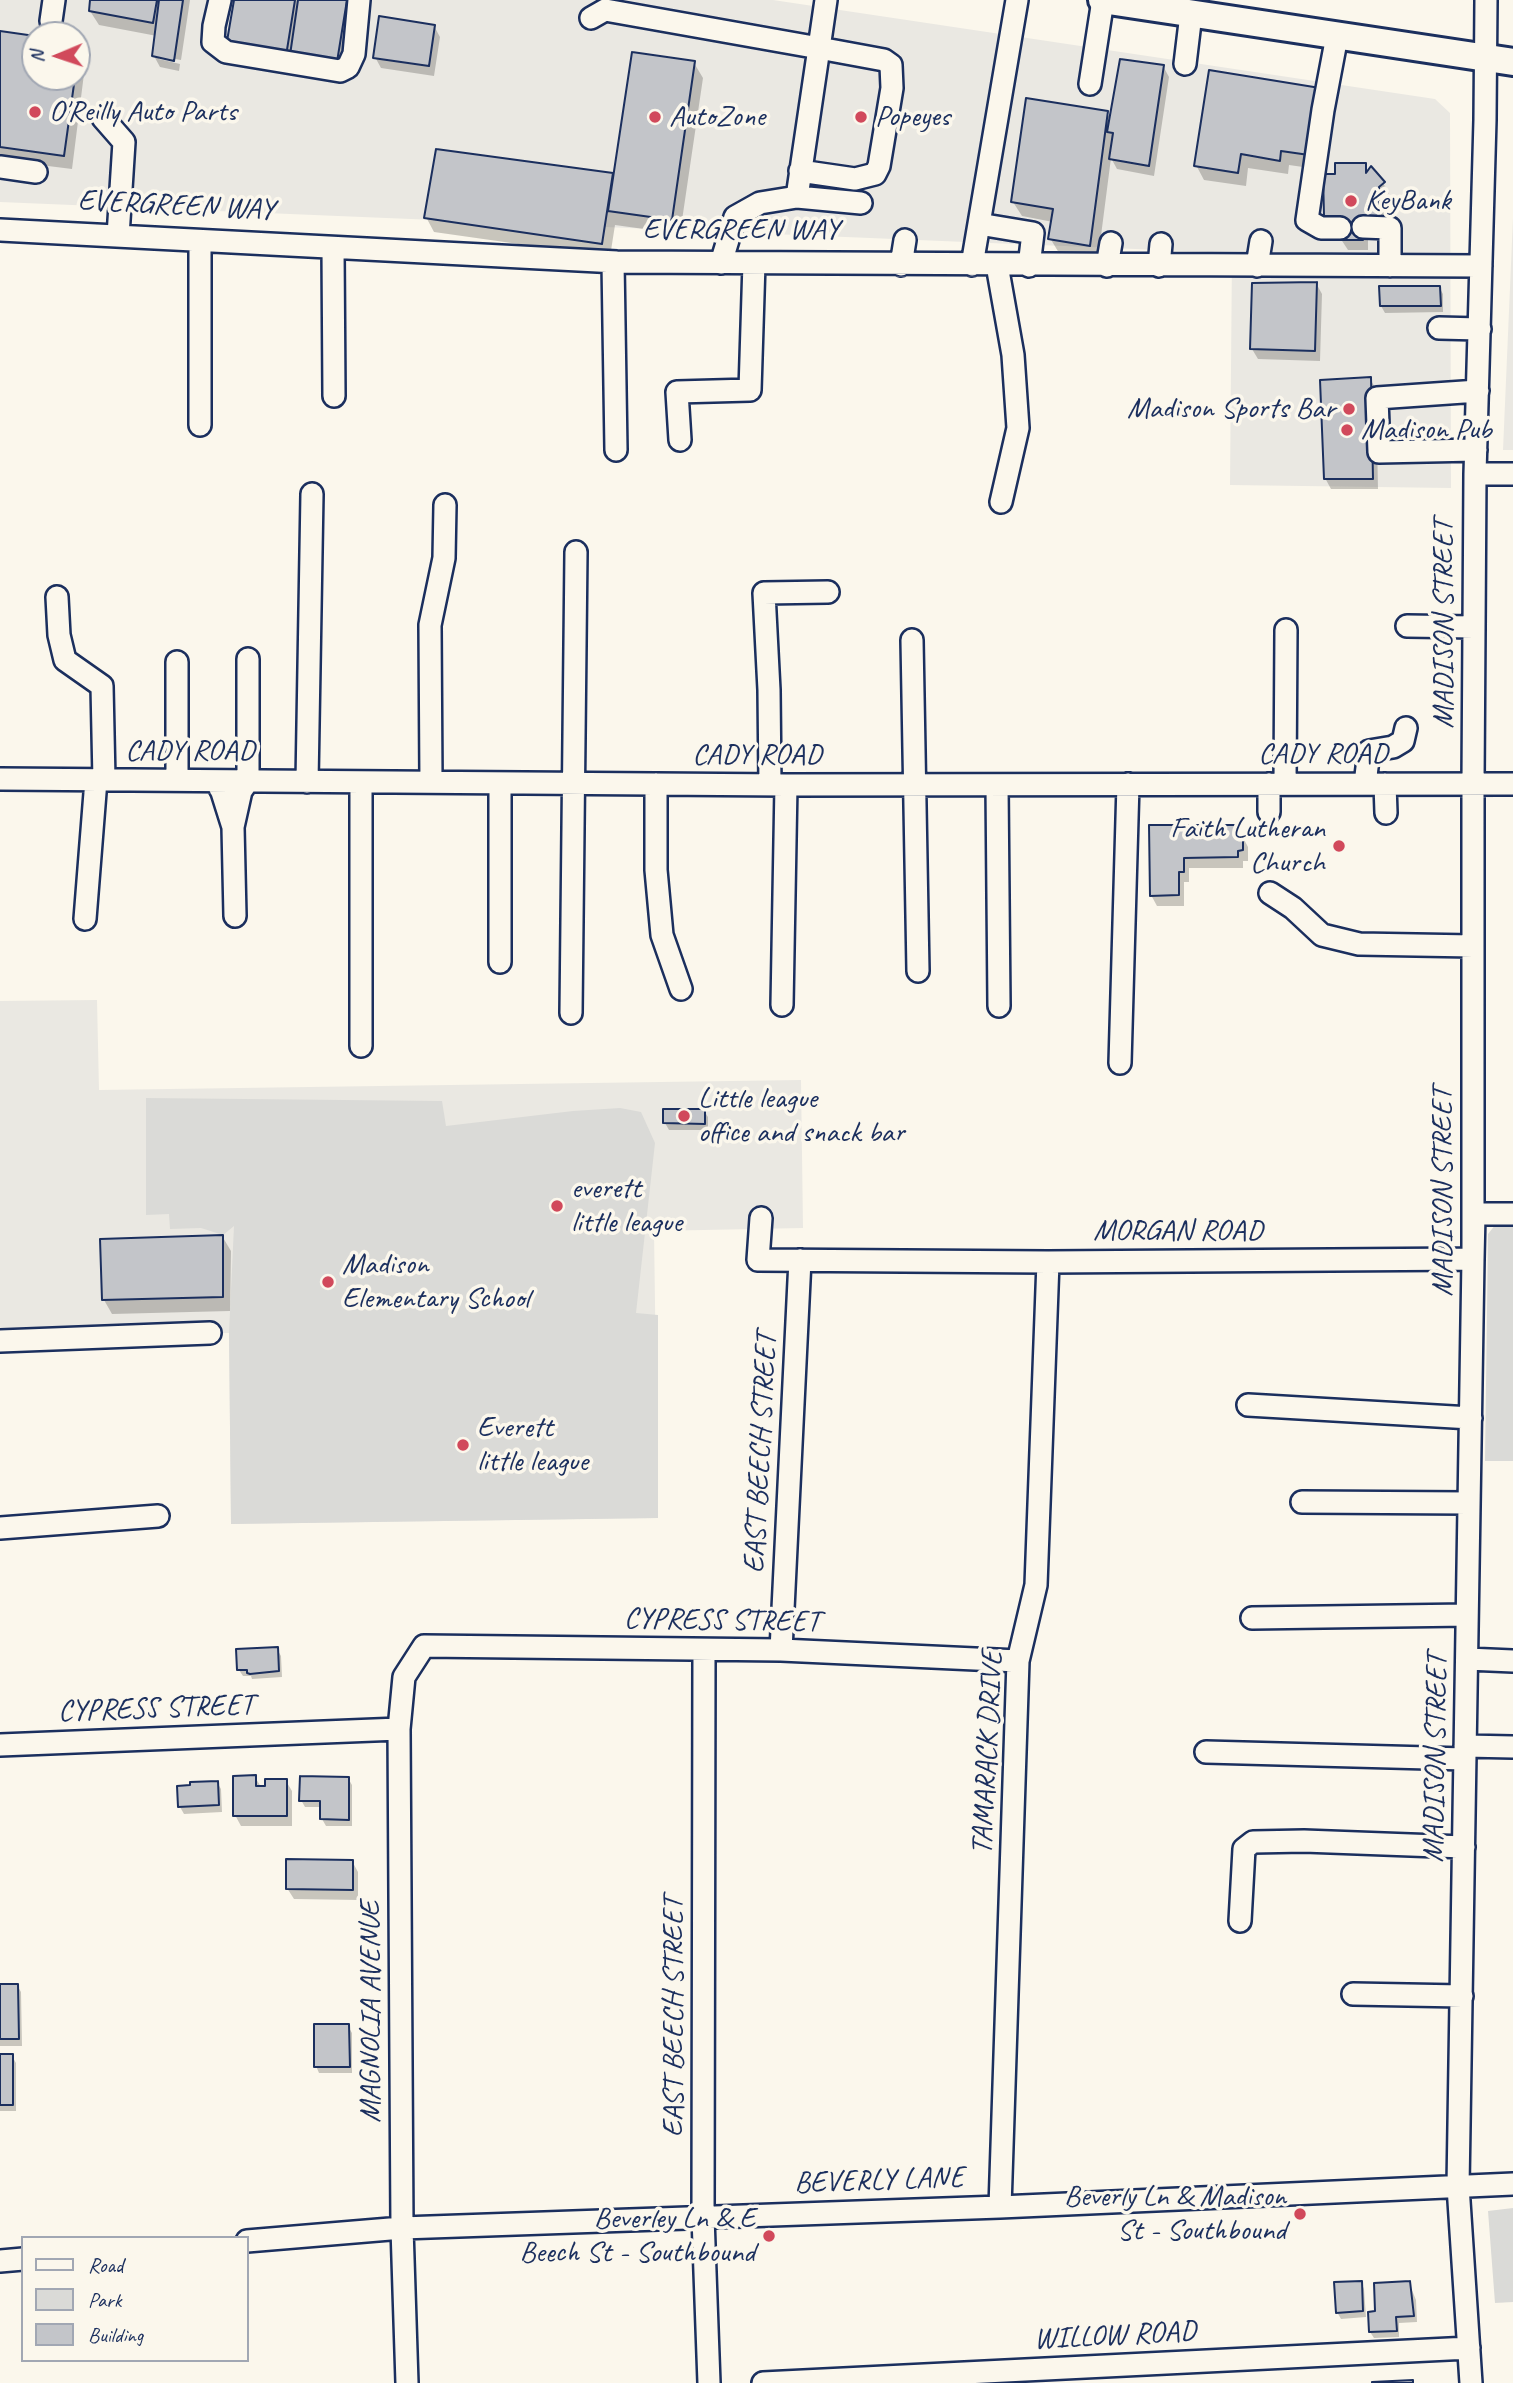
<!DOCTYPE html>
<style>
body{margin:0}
#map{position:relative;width:1513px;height:2383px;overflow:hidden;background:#fbf7ec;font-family:Caveat,sans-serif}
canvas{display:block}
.legend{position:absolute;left:21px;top:2236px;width:228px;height:126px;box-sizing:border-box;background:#fbf7ec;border:2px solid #a1a7b3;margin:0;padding:9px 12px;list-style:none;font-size:21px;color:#1b2f5e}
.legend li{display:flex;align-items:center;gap:14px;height:35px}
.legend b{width:35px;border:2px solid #a1a7b3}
.north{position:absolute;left:21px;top:21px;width:70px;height:70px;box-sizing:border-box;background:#fbf7ec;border:2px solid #a1a7b3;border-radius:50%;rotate:268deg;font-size:19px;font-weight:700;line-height:28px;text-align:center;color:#1b2f5e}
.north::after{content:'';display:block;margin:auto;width:24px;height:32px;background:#d1495b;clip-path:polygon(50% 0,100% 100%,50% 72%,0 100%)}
</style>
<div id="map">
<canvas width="1513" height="2383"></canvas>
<ul class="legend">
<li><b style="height:9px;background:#fbf7ec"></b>Road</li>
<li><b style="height:19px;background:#dadad7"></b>Park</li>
<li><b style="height:19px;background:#c3c5c9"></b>Building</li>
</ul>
<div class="north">N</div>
</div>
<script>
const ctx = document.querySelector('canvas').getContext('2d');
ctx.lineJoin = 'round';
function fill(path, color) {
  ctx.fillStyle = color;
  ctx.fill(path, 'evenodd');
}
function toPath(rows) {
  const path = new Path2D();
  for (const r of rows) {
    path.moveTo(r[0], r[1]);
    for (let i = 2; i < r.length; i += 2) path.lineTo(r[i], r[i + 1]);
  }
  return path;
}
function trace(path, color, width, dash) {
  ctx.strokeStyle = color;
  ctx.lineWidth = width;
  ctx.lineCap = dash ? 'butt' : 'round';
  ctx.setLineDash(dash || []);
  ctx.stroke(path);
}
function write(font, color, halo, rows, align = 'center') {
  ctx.font = font + ' Caveat,sans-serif';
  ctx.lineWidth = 7;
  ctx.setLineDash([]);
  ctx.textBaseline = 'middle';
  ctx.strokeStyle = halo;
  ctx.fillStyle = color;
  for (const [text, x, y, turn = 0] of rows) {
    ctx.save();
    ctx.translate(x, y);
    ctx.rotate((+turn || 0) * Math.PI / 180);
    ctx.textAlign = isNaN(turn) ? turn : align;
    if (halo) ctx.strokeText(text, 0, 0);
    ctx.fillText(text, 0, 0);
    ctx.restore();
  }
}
fill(toPath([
 [0,0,773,0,1435,99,1450,113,1451,488,1230,485,1232,253,0,202],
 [35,35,77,35,77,77,35,77],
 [1513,218,1513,450,1503,450],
 [97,1000,99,1090,801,1080,803,1228,654,1231,658,1518,231,1524,229,1333,0,1336,0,1001]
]), '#eae8e2');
fill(toPath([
 [146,1098,442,1101,446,1126,573,1111,620,1108,641,1112,655,1143,636,1313,658,1315,658,1518,231,1524,229,1333,234,1226,223,1235,201,1228,170,1229,169,1214,146,1215],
 [1513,1223,1513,1461,1485,1461,1488,1234,1496,1224],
 [1513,2208,1513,2302,1495,2303,1488,2211]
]), '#dadad7');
fill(toPath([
 [92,0,190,0,181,60,159,56,159,59,180,64,179,71,160,67,154,56,157,36,99,25,90,11],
 [236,0,356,0,345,76,228,46],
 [434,26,440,37,434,76,381,68,375,57],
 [0,33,35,38,35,77,77,77,77,43,86,58,72,169,0,160],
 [694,63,703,78,680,234,615,225,610,257,434,232,426,217,438,151,615,175],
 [1163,66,1169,77,1154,176,1117,169,1111,158,1098,259,1059,253,1050,238,1053,222,1022,216,1013,202,1107,113,1111,120],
 [1319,89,1317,169,1289,165,1288,174,1248,168,1246,186,1204,180,1196,165],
 [1365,165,1369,172,1383,183,1389,193,1384,198,1384,228,1368,228,1368,250,1348,250,1325,215,1336,176],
 [1316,283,1322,294,1320,361,1258,359,1252,349],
 [1439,287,1443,294,1443,312,1385,313,1381,306],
 [1370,379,1376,389,1378,489,1331,489,1325,478],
 [1237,826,1248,847,1248,861,1243,861,1243,868,1189,868,1189,882,1184,882,1184,906,1157,906,1151,895,1151,827],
 [704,1111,708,1117,708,1130,669,1130,665,1123],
 [222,1236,231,1251,230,1311,112,1314,104,1300],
 [277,1649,281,1656,282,1677,252,1679,251,1676,243,1676,239,1670],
 [255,1777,261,1787,286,1781,292,1791,292,1826,241,1826,235,1815],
 [348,1778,352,1785,352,1826,326,1826,322,1819,322,1807,305,1807,301,1800],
 [217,1782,221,1789,222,1812,184,1814,180,1807],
 [352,1861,358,1872,358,1900,294,1899,287,1888],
 [0,1985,17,1985,21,1992,22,2046,0,2046],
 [348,2026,352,2033,352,2073,319,2073,316,2066],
 [0,2056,12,2056,16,2063,16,2111,0,2111],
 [1361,2282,1364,2289,1366,2317,1341,2319,1337,2312],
 [1409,2283,1416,2300,1417,2322,1399,2323,1399,2337,1374,2338,1370,2332,1377,2313]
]), '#0003');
const building = toPath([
 [90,0,157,0,153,23,89,11,90,0],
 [159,0,183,0,174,61,152,56,159,0],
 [234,0,295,0,286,56,226,47,234,0],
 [298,0,347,0,337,62,290,55,298,0],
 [379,16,435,25,429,66,373,58,379,16],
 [0,31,35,36,35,77,75,77,64,156,0,147,0,31],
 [632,52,695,61,672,220,608,211,632,52],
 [1120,59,1164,65,1149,166,1109,159,1113,133,1107,132,1120,59],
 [1209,70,1320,88,1309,155,1281,151,1280,161,1241,154,1238,173,1194,166,1209,70],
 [1026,98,1108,111,1090,246,1048,239,1053,209,1011,202,1026,98],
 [436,149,613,173,602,244,424,218,436,149],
 [1335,163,1366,163,1366,173,1371,166,1385,182,1379,187,1379,218,1363,218,1363,240,1340,240,1340,216,1324,216,1323,174,1335,174,1335,163],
 [1317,282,1315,351,1250,349,1252,283,1317,282],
 [1379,286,1440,286,1441,306,1380,306,1379,286],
 [1371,377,1373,479,1324,479,1320,380,1371,377],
 [1149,825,1238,825,1238,835,1243,835,1243,850,1238,851,1238,857,1184,858,1184,872,1179,872,1179,895,1150,896,1149,825],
 [663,1109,705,1109,705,1124,663,1123,663,1109],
 [223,1235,223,1297,102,1300,100,1239,223,1235],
 [278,1647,279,1671,250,1674,247,1673,247,1670,237,1670,236,1649,278,1647],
 [256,1775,256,1786,265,1786,265,1779,287,1779,287,1816,233,1816,233,1776,256,1775],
 [300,1776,349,1777,349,1820,320,1819,320,1801,299,1801,300,1776],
 [218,1781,219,1805,178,1807,177,1786,190,1785,190,1782,218,1781],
 [286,1859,353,1860,353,1890,286,1889,286,1859],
 [0,1984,18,1984,19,2039,0,2039,0,1984],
 [314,2024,349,2024,350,2067,314,2067,314,2024],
 [0,2054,13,2054,13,2105,0,2105,0,2054],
 [1362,2281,1363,2311,1336,2313,1334,2282,1362,2281],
 [1410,2281,1414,2316,1396,2317,1397,2331,1369,2332,1368,2312,1375,2311,1374,2283,1410,2281],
 [1413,2380,1413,2383,1372,2383,1372,2382,1413,2380]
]);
fill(building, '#c3c5c9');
trace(building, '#1b2f5e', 2);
const minor = toPath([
 [220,0,214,26,213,42,226,52,340,71,348,67,354,54,359,0],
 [591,18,605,10,819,48,797,197,861,203],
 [51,21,54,0],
 [1337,36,1323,110,1307,220,1321,228,1340,228],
 [1185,64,1191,14],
 [1090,84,1103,0],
 [103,118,124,142,118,236],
 [0,167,36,172],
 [800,171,855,179,875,174,879,166,892,88,891,65,884,60,819,48,826,0],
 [979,224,1033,233,1029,266],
 [1363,227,1390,228,1390,266],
 [0,230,617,262,1481,266],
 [200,241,200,425],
 [333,248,334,396],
 [613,262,616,450],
 [721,263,735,217,760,203,797,197],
 [901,265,905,240],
 [972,265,1017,0],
 [997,265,1013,355,1018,428,1001,502],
 [1107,266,1111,243],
 [1159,266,1161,244],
 [1257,266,1261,241],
 [1439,328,1480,329],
 [680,440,677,392,750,390,754,263],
 [1476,450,1379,452,1377,398,1478,391],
 [1475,474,1513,474],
 [57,597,59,635,65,660,102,686,104,780],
 [1407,626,1474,627],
 [912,640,918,971],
 [0,779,786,785,1513,784],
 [177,780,177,662],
 [216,781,222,792,233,827,241,791,248,781,248,659],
 [307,782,312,494],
 [431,782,430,625,444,558,445,505],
 [500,783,500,962],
 [656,784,656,870,662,935,681,989],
 [1269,784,1269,812],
 [1285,784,1286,630],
 [1365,784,1369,751,1393,747,1403,741,1406,728],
 [1385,784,1386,813],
 [770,785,769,690,764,593,828,592],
 [997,785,999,1006],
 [233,827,235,916],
 [1270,893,1293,908,1322,935,1359,944,1473,946],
 [85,919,96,780],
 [782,1005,786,785],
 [571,1013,576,552],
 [361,1046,361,782],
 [1120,1063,1128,784],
 [761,1218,758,1260,1048,1262,1473,1259,1474,1214,1513,1214],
 [0,1341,210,1333],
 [1248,1405,1471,1418],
 [1302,1502,1469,1503],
 [0,1528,158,1516],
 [1252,1618,1467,1615],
 [704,1650,703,2217,709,2383],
 [781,1650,800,1260],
 [1467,1659,1513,1661],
 [0,1745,399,1729],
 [1465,1746,1513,1747],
 [1206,1752,1465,1759],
 [1240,1921,1244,1849,1253,1842,1304,1841,1464,1847],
 [1353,1994,1462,1996],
 [1000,2207,1018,1661,1036,1585,1048,1262],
 [247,2241,402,2228,1000,2207,1513,2184],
 [0,2261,23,2259],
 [407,2383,402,2228,399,1729,404,1677,424,1646,781,1650,1018,1661],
 [763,2383,1469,2348],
 [1471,2383,1458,2186,1473,1259,1473,783,1475,474,1485,120,1486,0]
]);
const major = toPath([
 [1102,0,1513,62]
]);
trace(minor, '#1b2f5e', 26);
trace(major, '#1b2f5e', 32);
trace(minor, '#fbf7ec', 21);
trace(major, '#fbf7ec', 26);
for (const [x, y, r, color] of [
 [35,112,7,"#d1495b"],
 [655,117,7,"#d1495b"],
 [861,117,7,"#d1495b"],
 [1351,201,7,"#d1495b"],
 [1349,409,7,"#d1495b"],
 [1347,430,7,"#d1495b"],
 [1339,846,7,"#d1495b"],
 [684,1116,7,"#d1495b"],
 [557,1206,7,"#d1495b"],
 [328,1282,7,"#d1495b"],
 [463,1445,7,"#d1495b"],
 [1300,2214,7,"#d1495b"],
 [769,2236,7,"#d1495b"]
]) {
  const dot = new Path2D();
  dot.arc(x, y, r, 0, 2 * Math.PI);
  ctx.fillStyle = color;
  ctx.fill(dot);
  trace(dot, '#fbf7ec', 2.5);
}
write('30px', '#1b2f5e', '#fbf7ec', [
 ["O'Reilly Auto Parts",49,112],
 ["AutoZone",669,117],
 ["Popeyes",875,117],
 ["KeyBank",1365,201],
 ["Madison Sports Bar",1335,409,"right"],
 ["Madison Pub",1361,430],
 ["Faith Lutheran",1325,829,"right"],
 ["Church",1325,863,"right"],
 ["Little league",698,1099],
 ["office and snack bar",698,1133],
 ["everett",571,1189],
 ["little league",571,1223],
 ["Madison",342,1265],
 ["Elementary School",342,1299],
 ["Everett",477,1428],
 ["little league",477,1462],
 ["Beverly Ln & Madison",1286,2197,"right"],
 ["St - Southbound",1286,2231,"right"],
 ["Beverley Ln & E",755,2219,"right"],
 ["Beech St - Southbound",755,2253,"right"]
], 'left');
write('30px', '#1b2f5e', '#fbf7ec', [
 ["EVERGREEN WAY",176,206,3],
 ["EVERGREEN WAY",741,230],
 ["MADISON STREET",1444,624,-90],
 ["CADY ROAD",190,751],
 ["CADY ROAD",1323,754],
 ["CADY ROAD",757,755],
 ["MADISON STREET",1443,1192,-90],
 ["MORGAN ROAD",1178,1231],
 ["EAST BEECH STREET",761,1453,-87],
 ["CYPRESS STREET",722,1621,1],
 ["CYPRESS STREET",156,1709,-2],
 ["TAMARACK DRIVE",988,1753,-87],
 ["MADISON STREET",1436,1758,-89],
 ["MAGNOLIA AVENUE",371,2012,-90],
 ["EAST BEECH STREET",674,2017,-90],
 ["BEVERLY LANE",879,2181,-2],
 ["WILLOW ROAD",1115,2336,-3]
]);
</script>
